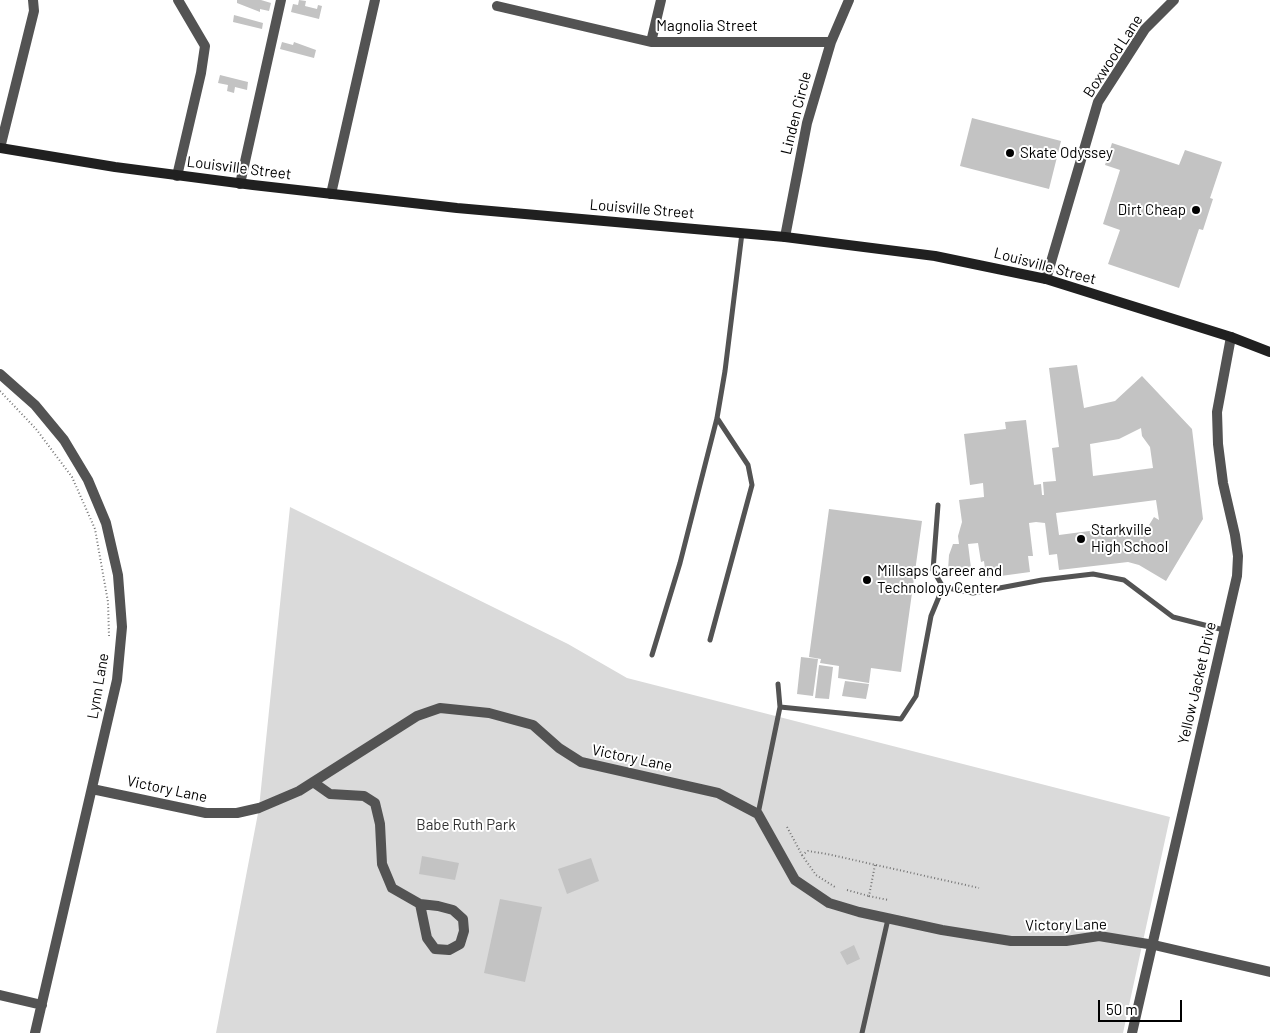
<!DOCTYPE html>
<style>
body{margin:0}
#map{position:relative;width:1270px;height:1033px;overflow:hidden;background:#fff;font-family:Barlow,sans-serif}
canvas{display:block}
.scale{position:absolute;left:1098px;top:1000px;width:84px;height:22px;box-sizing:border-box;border:2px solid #000;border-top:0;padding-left:6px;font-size:15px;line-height:18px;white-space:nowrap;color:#000;-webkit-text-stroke:4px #fff;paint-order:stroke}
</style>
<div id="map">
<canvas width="1270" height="1033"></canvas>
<div class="scale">50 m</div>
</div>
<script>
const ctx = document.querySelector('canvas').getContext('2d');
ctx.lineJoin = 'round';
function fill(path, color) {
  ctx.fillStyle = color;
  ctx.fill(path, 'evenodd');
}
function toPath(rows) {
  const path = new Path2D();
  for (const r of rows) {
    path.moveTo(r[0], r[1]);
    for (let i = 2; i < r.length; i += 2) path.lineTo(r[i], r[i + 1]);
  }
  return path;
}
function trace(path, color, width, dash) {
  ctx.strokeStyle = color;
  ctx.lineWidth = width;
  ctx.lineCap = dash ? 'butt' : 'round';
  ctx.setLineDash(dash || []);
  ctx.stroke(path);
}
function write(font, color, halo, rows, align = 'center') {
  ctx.font = font + ' Barlow,sans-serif';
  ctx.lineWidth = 4;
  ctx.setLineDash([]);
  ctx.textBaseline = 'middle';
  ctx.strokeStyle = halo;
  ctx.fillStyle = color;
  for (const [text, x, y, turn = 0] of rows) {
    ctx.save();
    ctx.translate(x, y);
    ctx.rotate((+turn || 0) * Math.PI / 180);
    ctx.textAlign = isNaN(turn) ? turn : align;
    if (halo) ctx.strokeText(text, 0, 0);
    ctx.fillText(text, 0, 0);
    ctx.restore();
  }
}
fill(toPath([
 [290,507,568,644,627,678,1170,817,1123,1033,216,1033,259,808]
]), '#dadada');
fill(toPath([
 [237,0,261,0,271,3,269,11,260,9,260,12,237,3],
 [299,0,306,1,305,6,317,9,318,5,322,6,319,19,291,12,293,4,298,5],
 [234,15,263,23,262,29,233,22],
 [282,42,293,45,294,42,316,50,314,58,280,49],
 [220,75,248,82,247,90,235,87,234,93,227,91,228,85,218,83],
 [972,118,1061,141,1049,189,960,166],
 [1112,143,1179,165,1185,150,1222,162,1210,198,1213,199,1203,230,1199,229,1179,288,1108,264,1120,230,1103,224,1120,170,1105,165],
 [1077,365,1084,408,1115,401,1142,376,1192,429,1203,519,1166,581,1139,565,1128,562,1059,570,1057,554,1049,555,1045,523,1036,522,1029,523,1033,556,1028,556,1030,572,986,578,984,561,981,562,978,543,968,544,971,568,948,571,949,555,953,544,959,544,958,536,962,522,959,500,984,497,983,483,970,485,964,434,1006,429,1005,422,1026,420,1034,485,1041,484,1042,495,1044,495,1043,482,1056,481,1052,448,1059,447,1049,368],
 [1141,428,1142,436,1150,447,1153,468,1093,476,1090,444,1119,439],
 [1156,500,1159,520,1154,517,1146,530,1137,527,1120,527,1059,535,1056,513],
 [829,509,922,521,901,672,871,668,869,683,838,678,839,666,820,663,821,659,809,657],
 [801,657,818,659,813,696,797,694],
 [819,665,833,667,829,699,815,698],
 [845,681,869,684,866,699,842,696],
 [422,856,459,863,455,880,419,874],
 [591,858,599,881,567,894,558,869],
 [500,899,542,907,525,982,484,973],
 [854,945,860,959,847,965,840,952]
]), '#c3c3c3');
trace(toPath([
 [0,391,36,429,72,477,95,529,108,602,109,636],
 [787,827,802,855,808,851,827,854,979,888],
 [802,855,816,875,835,887],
 [875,865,869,896,888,900],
 [847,890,869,896]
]), '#757575', 2, [1, 2.5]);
trace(toPath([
 [938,505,933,570,943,587,973,593,1042,580,1093,574,1124,580,1173,617,1224,630],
 [710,640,752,485,748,465,717,418],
 [652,655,680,563,717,418,725,371,742,233],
 [778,684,780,707,901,719,916,696,931,616,943,587],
 [758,814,780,707],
 [862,1033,888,919]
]), '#535353', 5);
trace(toPath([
 [497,6,651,42,831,42],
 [651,42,661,0],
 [0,148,34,11,33,0],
 [177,176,201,73,205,46,178,0],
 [240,184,281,0],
 [331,194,375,0],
 [785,237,807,123,831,42,849,0],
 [1046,279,1098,102,1145,29,1174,0],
 [0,374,35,405,64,440,88,480,106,523,118,575,122,627,117,680,35,1033],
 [313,782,330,794,364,796,375,803,380,824,382,864,392,888,420,904,427,938,435,949,449,950,460,944,464,931,463,919,453,910,438,906,420,904],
 [92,789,206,813,237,813,259,808,299,791,417,716,440,708,489,713,533,725,559,748,581,762,718,793,758,814,795,880,829,903,859,912,942,930,1011,941,1066,941,1099,936,1154,945,1270,972],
 [0,995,42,1005],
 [1132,1033,1237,576,1238,556,1235,535,1223,483,1218,444,1217,412,1231,337]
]), '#535353', 10);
trace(toPath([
 [0,148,115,167,253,185,457,208,785,237,935,256,1046,279,1231,337,1270,352]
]), '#202020', 10);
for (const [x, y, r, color] of [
 [1010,153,5,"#000"],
 [1196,210,5,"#000"],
 [1081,539,5,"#000"],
 [867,580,5,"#000"]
]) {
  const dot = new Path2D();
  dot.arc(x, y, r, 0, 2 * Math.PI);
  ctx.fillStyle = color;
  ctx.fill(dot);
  trace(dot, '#fff', 2);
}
write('15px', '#000', '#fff', [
 ["Magnolia Street",707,26],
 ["Boxwood Lane",1113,56,-57],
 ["Linden Circle",796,113,-76],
 ["Louisville Street",239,168,7],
 ["Louisville Street",642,209,5],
 ["Louisville Street",1045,266,15],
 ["Yellow Jacket Drive",1197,683,-77],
 ["Lynn Lane",98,686,-80],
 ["Victory Lane",632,758,12],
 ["Victory Lane",167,789,12],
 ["Victory Lane",1066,925,-1]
]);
write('15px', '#000', '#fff', [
 ["Skate Odyssey",1020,153],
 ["Dirt Cheap",1186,210,"right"],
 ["Starkville",1091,530],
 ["High School",1091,547],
 ["Millsaps Career and",877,571],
 ["Technology Center",877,588]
], 'left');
write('15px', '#313131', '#fff', [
 ["Babe Ruth Park",466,825]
]);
</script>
